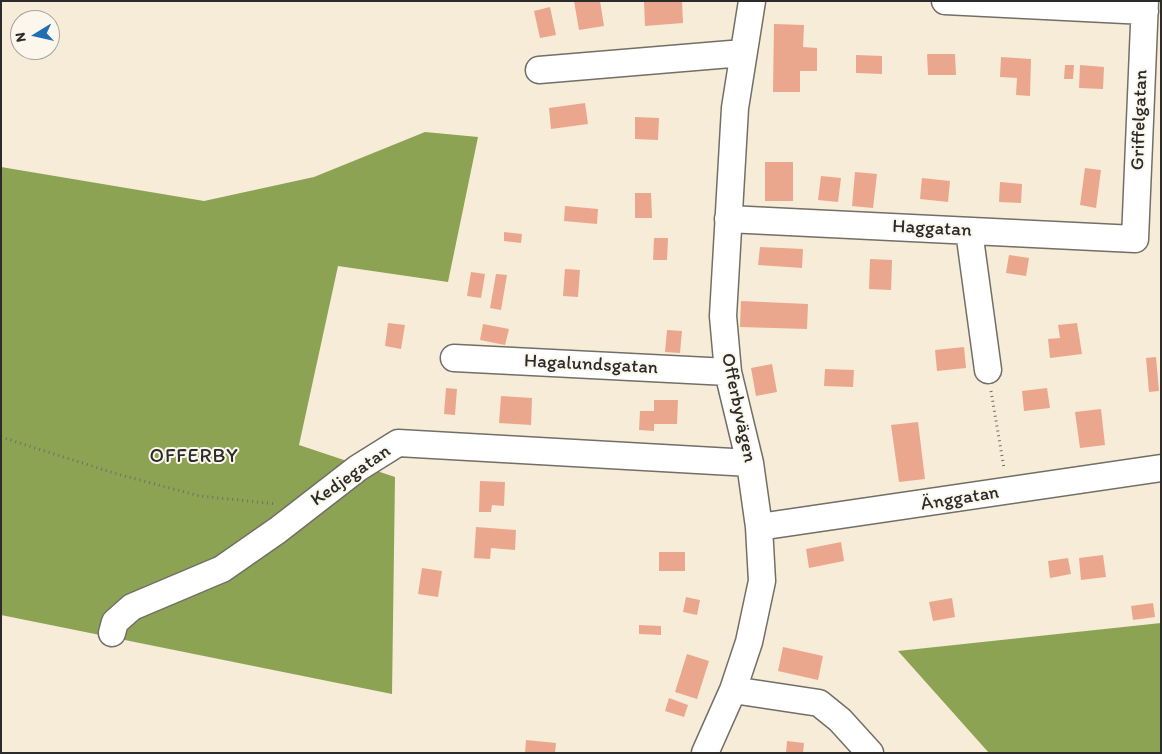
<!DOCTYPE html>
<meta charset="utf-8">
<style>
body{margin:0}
#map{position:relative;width:1162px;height:754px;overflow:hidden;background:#f6ecd7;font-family:Itim,sans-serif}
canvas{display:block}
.frame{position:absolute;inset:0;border:2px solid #2b2b2b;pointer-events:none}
.north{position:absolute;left:10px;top:10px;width:50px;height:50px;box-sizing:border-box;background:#fbf7ec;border:1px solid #a8a59f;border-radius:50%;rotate:261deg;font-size:14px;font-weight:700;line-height:20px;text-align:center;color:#2b2b2b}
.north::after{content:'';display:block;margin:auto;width:18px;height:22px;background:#1f6fb2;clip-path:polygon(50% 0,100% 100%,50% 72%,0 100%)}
</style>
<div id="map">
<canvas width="1162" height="754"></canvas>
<div class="frame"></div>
<div class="north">N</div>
</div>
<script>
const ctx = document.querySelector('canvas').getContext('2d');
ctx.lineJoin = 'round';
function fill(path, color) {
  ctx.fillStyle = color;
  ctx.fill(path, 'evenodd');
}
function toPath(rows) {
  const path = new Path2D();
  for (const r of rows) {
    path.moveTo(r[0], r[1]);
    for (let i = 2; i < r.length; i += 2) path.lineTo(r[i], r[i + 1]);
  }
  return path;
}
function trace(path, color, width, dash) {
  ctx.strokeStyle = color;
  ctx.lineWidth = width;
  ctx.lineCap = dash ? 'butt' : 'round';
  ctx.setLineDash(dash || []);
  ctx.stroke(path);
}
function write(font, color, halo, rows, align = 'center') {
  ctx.font = font + ' Itim,sans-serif';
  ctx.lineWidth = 4;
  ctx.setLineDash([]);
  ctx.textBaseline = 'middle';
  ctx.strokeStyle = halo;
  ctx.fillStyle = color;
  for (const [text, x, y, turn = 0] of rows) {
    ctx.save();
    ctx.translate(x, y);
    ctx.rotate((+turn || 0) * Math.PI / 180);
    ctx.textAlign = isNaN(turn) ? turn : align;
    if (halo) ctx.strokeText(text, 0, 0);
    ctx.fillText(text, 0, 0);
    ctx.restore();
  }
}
fill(toPath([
 [425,132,478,137,448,282,338,266,299,445,395,477,392,694,1,615,1,167,204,201,314,177],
 [1161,623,1161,753,989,753,898,651]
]), '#8ca354');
fill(toPath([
 [574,1,600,1,604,26,579,30],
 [644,1,682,1,683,23,645,26],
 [550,7,556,35,540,38,534,11],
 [774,24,804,25,803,47,817,48,817,71,800,71,800,92,773,92],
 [927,54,955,54,956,75,928,75],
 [856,55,882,56,882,74,856,73],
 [1001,57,1031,59,1030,96,1016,95,1017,78,1000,77],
 [1065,65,1074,65,1073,79,1064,79],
 [1080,65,1104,67,1103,89,1079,88],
 [585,103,588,124,551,129,549,108],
 [635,117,659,118,658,140,635,139],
 [765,162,793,162,793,201,765,201],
 [1085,168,1101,170,1096,208,1080,205],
 [855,172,877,174,873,208,852,206],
 [821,176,841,178,838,202,818,200],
 [922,178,950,181,948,202,920,199],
 [1000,182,1022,184,1021,203,999,202],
 [635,193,651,193,652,218,635,218],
 [565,206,598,209,597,224,564,221],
 [504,232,522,234,521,243,504,241],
 [654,238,668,238,667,260,653,260],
 [760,247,803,249,802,268,758,265],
 [1009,255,1029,258,1026,276,1006,273],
 [870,259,892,260,891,290,869,289],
 [565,269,580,270,578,297,563,296],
 [471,272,485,274,481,298,467,296],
 [496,274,507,275,501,310,490,308],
 [741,301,808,304,807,329,740,327],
 [388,323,405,325,401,349,385,346],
 [1077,323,1082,354,1050,358,1048,339,1060,338,1058,325],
 [483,324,509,329,505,345,480,340],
 [667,330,682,331,680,353,665,352],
 [964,347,966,368,937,371,935,350],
 [1156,357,1159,391,1149,392,1146,358],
 [772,364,777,392,756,396,751,368],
 [825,369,854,370,853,387,824,386],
 [446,388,457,389,455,415,444,414],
 [1047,388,1050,408,1024,411,1022,391],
 [501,396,532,398,531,425,499,423],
 [654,400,678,400,677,424,654,424,654,431,639,430,640,411,654,411],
 [1101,409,1105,445,1080,448,1075,412],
 [918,422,925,479,899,482,891,425],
 [480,481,505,482,504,506,492,505,491,512,479,512],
 [476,527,516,530,515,550,491,548,490,559,474,558],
 [841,542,844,561,809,568,806,549],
 [659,552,685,552,685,571,659,571],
 [1103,555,1106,577,1081,580,1079,558],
 [1068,558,1071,574,1050,578,1048,561],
 [422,568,442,571,438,597,418,594],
 [686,597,700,600,697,615,683,612],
 [952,598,955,617,933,621,929,602],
 [1153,603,1155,617,1133,620,1131,606],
 [639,625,661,626,661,635,639,634],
 [783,647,823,656,818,680,778,671],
 [687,654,709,661,697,699,675,692],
 [669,698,688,705,684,717,665,711],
 [526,740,556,743,555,753,525,753],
 [787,741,804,743,803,753,786,753]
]), '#eba78d');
const minor = toPath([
 [945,1,1145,11],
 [539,70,743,53],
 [728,219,1135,239,1145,1],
 [969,231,988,370],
 [454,358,728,372],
 [759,527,1161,468],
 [112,633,115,622,132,607,222,569,278,530,358,468,398,443,750,463],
 [733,690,819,703,840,720,870,753],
 [705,753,733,690,749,642,762,581,759,527,750,463,728,372,723,316,735,108,752,1]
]);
trace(minor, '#726f67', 29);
trace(toPath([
 [991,391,1004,468],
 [1,437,117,474,200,496,277,504]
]), '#726f67', 3, [1, 4]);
trace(minor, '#fff', 26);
write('19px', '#2b2b2b', '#fbf7ec', [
 ["Griffelgatan",1140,120,-88],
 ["Haggatan",932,229,3],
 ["Hagalundsgatan",591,365,3],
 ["Offerbyvägen",738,408,78],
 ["Kedjegatan",351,476,-35],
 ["Änggatan",960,499,-9]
]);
ctx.letterSpacing = '1px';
write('20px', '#2b2b2b', '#fbf7ec', [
 ["OFFERBY",194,457]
]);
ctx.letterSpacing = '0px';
</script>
